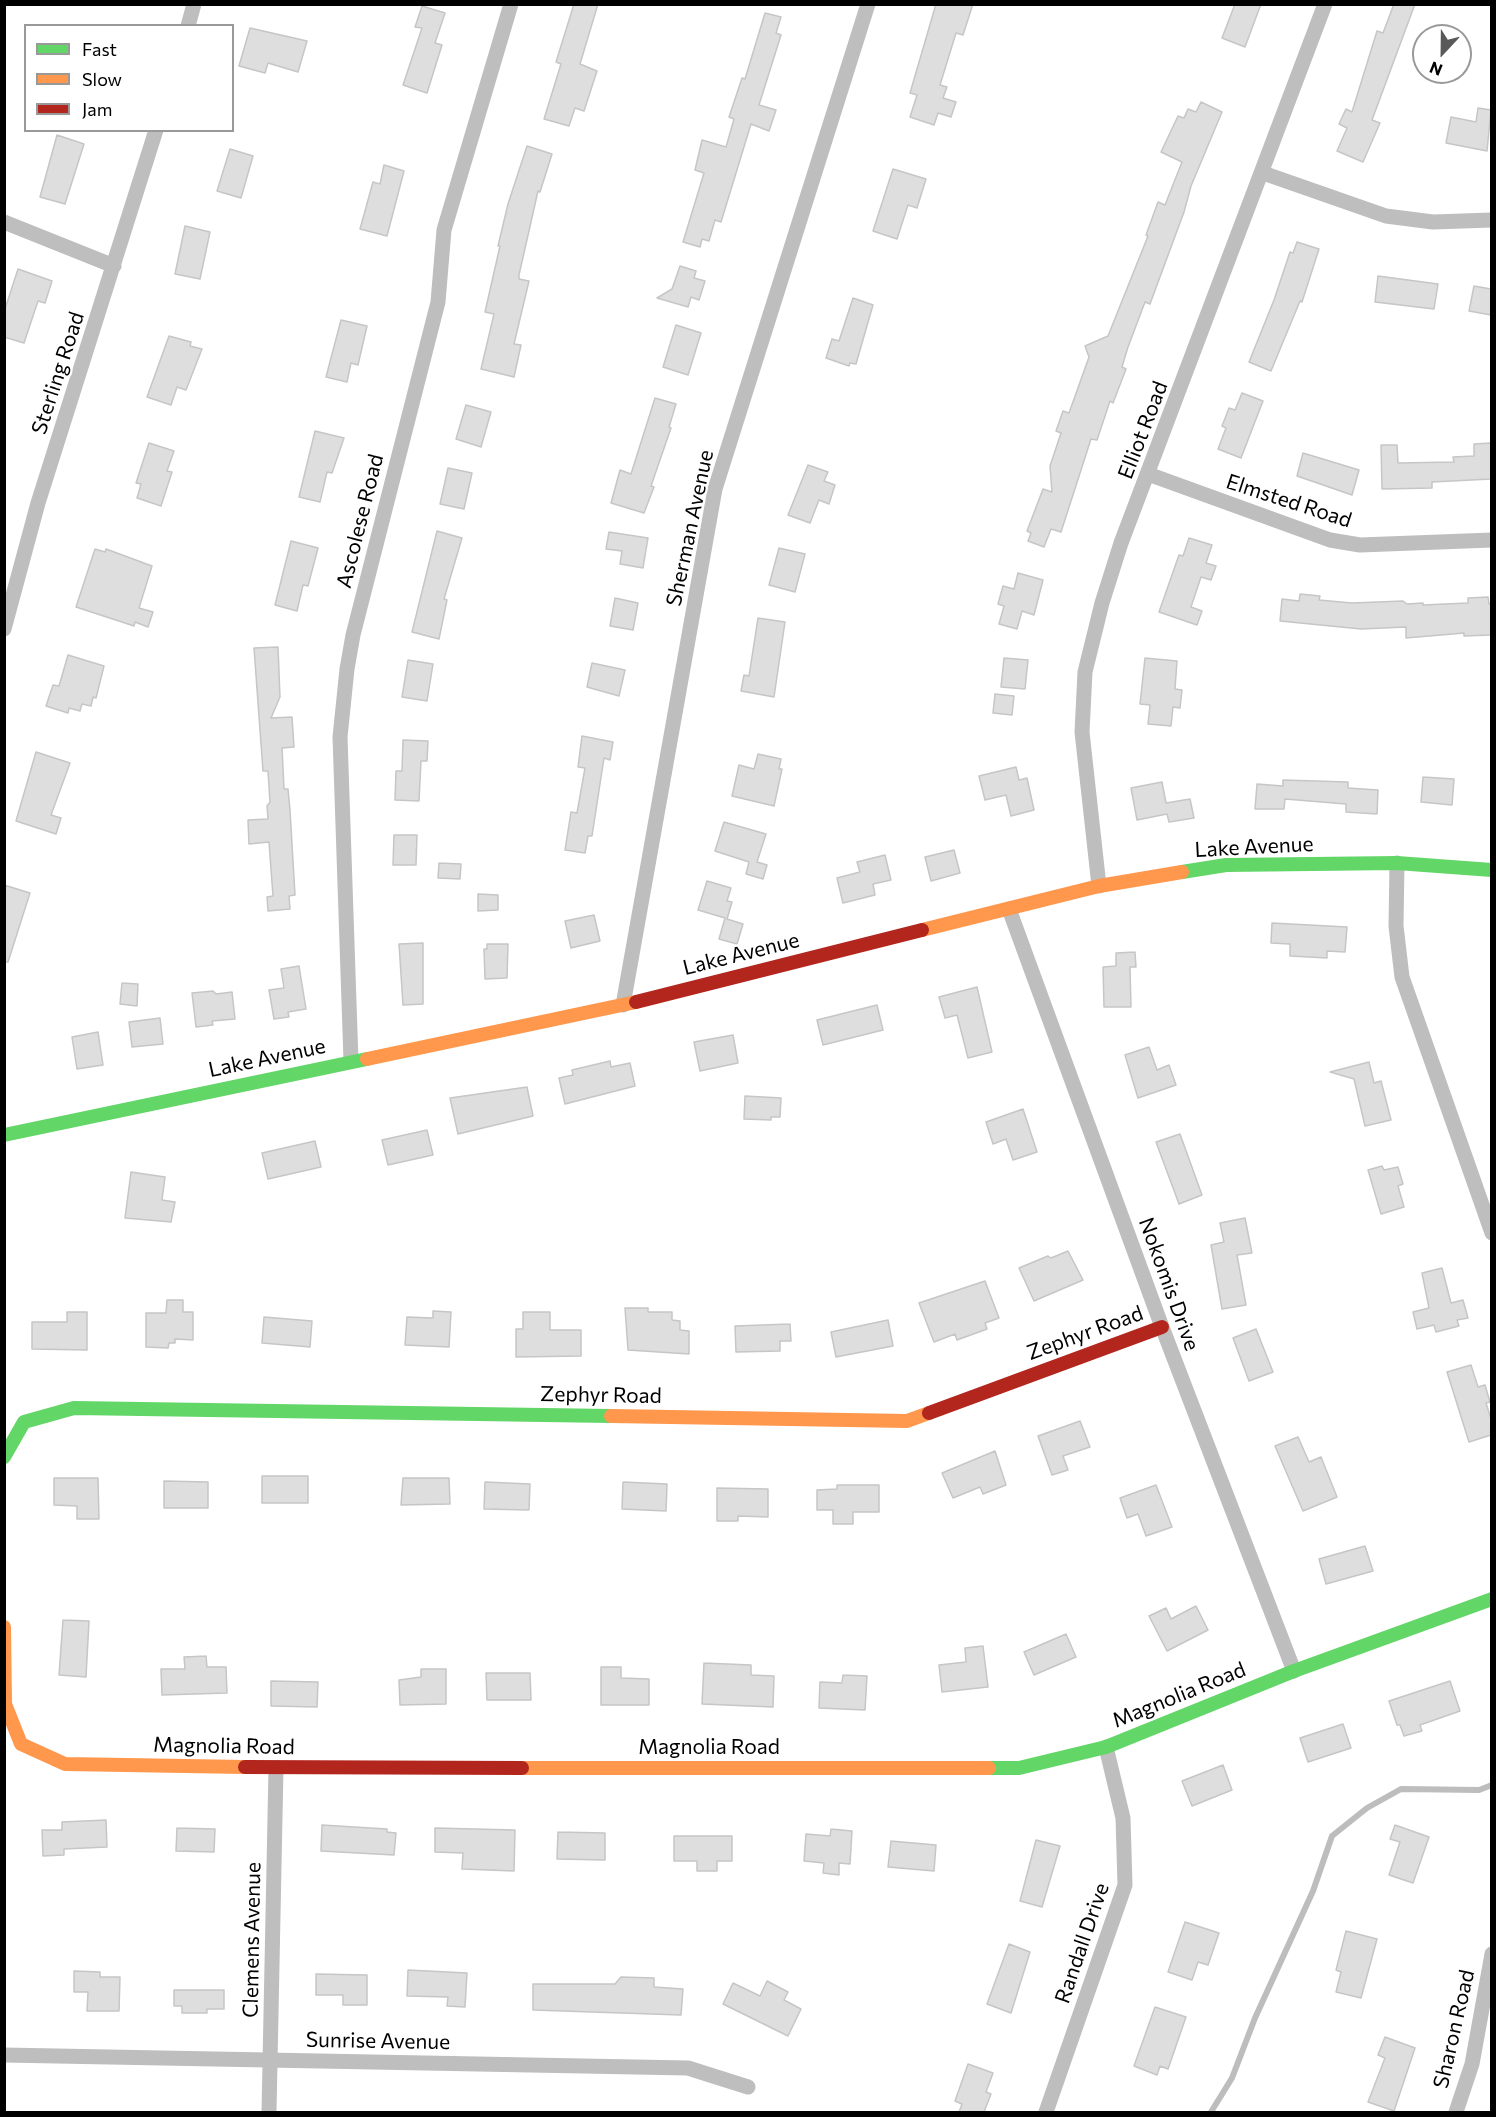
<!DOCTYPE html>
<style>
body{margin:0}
#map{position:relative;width:1496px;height:2117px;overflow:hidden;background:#fff;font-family:Commissioner,sans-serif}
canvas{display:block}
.frame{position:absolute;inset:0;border:6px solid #000;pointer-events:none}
.legend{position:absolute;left:24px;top:24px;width:210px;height:108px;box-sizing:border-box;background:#fff;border:2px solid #999;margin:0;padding:8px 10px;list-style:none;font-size:18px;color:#000}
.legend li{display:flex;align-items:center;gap:12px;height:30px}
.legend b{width:30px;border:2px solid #999}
.north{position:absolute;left:1412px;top:24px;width:60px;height:60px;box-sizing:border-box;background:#fff;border:2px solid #999;border-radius:50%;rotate:202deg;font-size:16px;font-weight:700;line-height:24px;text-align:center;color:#000}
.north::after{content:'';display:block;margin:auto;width:21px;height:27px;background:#595959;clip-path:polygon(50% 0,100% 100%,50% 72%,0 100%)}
</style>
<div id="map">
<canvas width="1496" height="2117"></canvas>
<div class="frame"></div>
<ul class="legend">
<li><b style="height:8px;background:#63d668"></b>Fast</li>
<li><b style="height:8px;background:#ff974d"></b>Slow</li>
<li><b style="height:8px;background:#b3261e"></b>Jam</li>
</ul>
<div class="north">N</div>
</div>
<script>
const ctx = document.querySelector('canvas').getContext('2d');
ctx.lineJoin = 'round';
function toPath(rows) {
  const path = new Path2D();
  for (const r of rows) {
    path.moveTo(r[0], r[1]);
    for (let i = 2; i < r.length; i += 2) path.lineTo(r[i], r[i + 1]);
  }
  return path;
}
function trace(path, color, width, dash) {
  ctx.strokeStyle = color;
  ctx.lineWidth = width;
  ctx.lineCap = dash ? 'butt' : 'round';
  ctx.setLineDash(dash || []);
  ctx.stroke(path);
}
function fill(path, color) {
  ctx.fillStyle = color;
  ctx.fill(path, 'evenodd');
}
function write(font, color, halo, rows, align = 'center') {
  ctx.font = font + ' Commissioner,sans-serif';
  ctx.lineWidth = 4.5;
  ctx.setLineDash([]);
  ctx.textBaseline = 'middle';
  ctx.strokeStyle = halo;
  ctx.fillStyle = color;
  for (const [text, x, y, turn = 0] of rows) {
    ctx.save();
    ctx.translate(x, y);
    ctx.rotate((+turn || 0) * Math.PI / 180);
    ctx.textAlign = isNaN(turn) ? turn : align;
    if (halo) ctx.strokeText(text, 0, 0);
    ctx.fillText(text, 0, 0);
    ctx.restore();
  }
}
trace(toPath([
 [1211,2112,1232,2078,1255,2018,1313,1891,1332,1836,1367,1808,1401,1789,1479,1790,1492,1785]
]), '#bdbdbd', 6);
const building = toPath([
 [574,4,598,4,580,64,597,71,584,111,575,108,569,126,544,119,561,64,556,62,574,4],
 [936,4,973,4,963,35,956,33,940,85,947,87,943,98,956,102,951,117,938,113,934,125,910,117,917,95,910,93,936,4],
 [1235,4,1261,4,1245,47,1222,38,1235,4],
 [1394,4,1415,4,1372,120,1380,123,1363,162,1337,151,1347,128,1339,124,1346,109,1352,112,1377,31,1383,33,1394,4],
 [422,6,445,13,435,43,442,45,427,93,403,85,422,28,415,27,422,6],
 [765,13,781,17,776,33,781,35,759,105,776,110,769,131,751,124,721,222,715,220,709,241,702,239,700,247,683,242,704,173,695,170,702,140,726,147,734,119,729,117,742,78,745,79,765,13],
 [250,28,307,41,298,72,268,63,265,73,239,66,250,28],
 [1201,102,1222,112,1191,186,1184,212,1150,304,1145,302,1128,347,1122,367,1126,369,1113,403,1110,401,1097,440,1091,439,1061,532,1051,529,1044,547,1028,541,1031,533,1027,531,1043,489,1052,492,1050,466,1061,433,1056,431,1063,411,1069,413,1089,357,1085,346,1108,336,1148,236,1146,235,1158,202,1165,205,1182,162,1161,152,1178,116,1184,118,1188,109,1196,112,1201,102],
 [1478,108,1491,110,1487,151,1446,143,1451,117,1476,122,1478,108],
 [57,135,84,144,65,204,40,197,57,135],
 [527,146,552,154,540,192,538,191,519,275,519,279,529,281,514,344,521,345,514,377,481,369,494,314,485,312,500,246,498,246,508,204,527,146],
 [230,149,253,156,241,198,217,191,230,149],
 [384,165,404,171,387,236,360,229,373,182,380,184,384,165],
 [893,169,926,179,917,208,908,205,897,239,873,231,893,169],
 [185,226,210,232,200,279,175,274,185,226],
 [1297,242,1319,249,1302,302,1300,301,1271,371,1249,362,1274,300,1290,252,1293,253,1297,242],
 [680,266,696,271,694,278,705,281,699,300,691,297,688,307,657,298,672,289,680,266],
 [18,269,52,281,45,303,38,301,24,343,4,337,4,312,18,269],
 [1378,276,1438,284,1434,309,1375,302,1378,276],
 [1474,286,1491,289,1491,315,1469,311,1474,286],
 [853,298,873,305,856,364,850,363,849,366,826,358,832,339,839,341,853,298],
 [341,320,367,326,358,365,351,363,347,382,326,377,341,320],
 [676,325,701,333,688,375,663,367,676,325],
 [169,336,191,342,190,346,202,349,186,390,177,387,171,405,147,397,169,336],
 [1242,393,1263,401,1241,458,1218,449,1226,428,1222,426,1229,408,1235,410,1242,393],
 [655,398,676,404,669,427,671,428,651,486,654,487,644,513,611,503,620,470,631,474,655,398],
 [466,405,491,412,481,447,456,439,466,405],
 [315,431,344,438,332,473,327,472,320,502,299,497,315,431],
 [149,443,174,451,167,471,172,472,161,506,137,498,141,484,136,483,149,443],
 [1491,443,1491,479,1432,482,1432,488,1382,489,1381,445,1397,445,1398,463,1454,462,1453,457,1474,456,1474,444,1491,443],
 [1303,453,1359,470,1352,495,1297,476,1303,453],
 [808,465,828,472,824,481,835,485,829,504,819,500,810,523,788,515,808,465],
 [448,468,472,473,464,509,440,504,448,468],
 [437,531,462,538,444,599,447,600,439,639,412,632,437,531],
 [609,532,648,538,643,568,620,564,622,551,606,549,609,532],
 [1189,538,1212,545,1206,563,1216,566,1211,580,1201,577,1191,607,1202,611,1197,625,1159,612,1179,555,1183,556,1189,538],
 [291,541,318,548,308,586,303,585,297,611,275,605,291,541],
 [779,548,805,554,795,592,769,585,779,548],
 [95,549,105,552,106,549,152,566,139,608,153,612,148,627,135,622,134,626,76,607,95,549],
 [1018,573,1043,580,1034,615,1022,611,1017,629,999,624,1004,606,998,604,1003,586,1014,589,1018,573],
 [1300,594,1320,596,1319,600,1352,603,1403,601,1407,604,1423,603,1423,605,1468,603,1468,598,1488,597,1489,604,1491,604,1491,635,1464,636,1464,633,1406,638,1406,627,1361,629,1280,621,1282,599,1299,601,1300,594],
 [615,598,638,603,633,630,610,626,615,598],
 [758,618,785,622,774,697,741,691,744,675,749,676,758,618],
 [278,647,280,697,271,718,292,717,294,747,282,748,284,789,288,789,290,810,295,895,289,896,290,909,268,911,267,897,273,896,269,842,249,844,248,820,268,819,267,806,270,802,268,771,263,771,254,648,278,647],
 [68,655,104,666,96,698,93,697,91,706,82,704,80,711,69,708,68,713,46,706,53,685,59,686,68,655],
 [1004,658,1028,660,1025,689,1001,687,1004,658],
 [1145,658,1177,661,1175,689,1182,690,1180,708,1173,707,1171,726,1148,724,1150,705,1140,704,1145,658],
 [408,660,433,664,427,701,402,697,408,660],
 [592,663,625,670,619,696,587,687,592,663],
 [995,694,1014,696,1012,715,993,713,995,694],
 [582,736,613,742,610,760,604,758,592,836,588,836,585,853,565,850,571,812,577,813,585,768,578,767,582,736],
 [403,740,428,741,427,761,421,761,419,801,395,800,396,771,402,771,403,740],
 [36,752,70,763,51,815,61,818,56,834,16,821,36,752],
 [758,754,781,759,779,769,782,769,774,806,732,796,739,765,754,769,758,754],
 [1016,767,1019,780,1027,778,1034,810,1011,816,1006,795,985,800,979,776,1016,767],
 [1423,777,1454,779,1452,805,1421,802,1423,777],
 [1283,780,1348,782,1348,788,1378,790,1377,814,1346,812,1346,804,1285,799,1284,809,1255,809,1257,784,1283,786,1283,780],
 [1162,782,1166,803,1190,799,1194,818,1169,822,1167,814,1137,820,1131,788,1162,782],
 [724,822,766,834,757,862,767,865,763,879,746,874,749,862,715,851,724,822],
 [394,835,417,835,416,865,393,865,394,835],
 [954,850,960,873,931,881,925,857,954,850],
 [885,855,891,880,873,884,875,895,843,903,837,878,860,872,857,862,885,855],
 [439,863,461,864,460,879,438,878,439,863],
 [707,881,731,888,727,901,732,902,727,919,743,924,737,944,719,939,725,918,698,910,707,881],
 [4,885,30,893,8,962,4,962,4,885],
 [478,894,498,895,498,910,478,911,478,894],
 [594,915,600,941,571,948,565,921,594,915],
 [1272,923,1347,927,1345,952,1327,951,1327,958,1290,956,1290,944,1271,943,1272,923],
 [423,943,423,1004,403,1005,399,944,423,943],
 [487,944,508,944,507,978,485,979,484,949,487,949,487,944],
 [1135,952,1136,967,1130,967,1131,1007,1104,1007,1103,967,1116,966,1116,953,1135,952],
 [299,966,306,1009,288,1012,289,1017,274,1019,269,990,284,988,281,969,299,966],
 [122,983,138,984,137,1006,120,1004,122,983],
 [977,987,992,1052,968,1058,957,1015,945,1018,939,997,977,987],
 [213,991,216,994,232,992,235,1019,212,1021,213,1025,196,1027,192,993,213,991],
 [877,1005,883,1030,823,1045,817,1020,877,1005],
 [160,1018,163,1044,132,1047,129,1022,160,1018],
 [98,1032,103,1065,77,1069,72,1037,98,1032],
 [733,1035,738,1063,700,1071,694,1042,733,1035],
 [1149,1047,1157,1070,1169,1065,1176,1085,1138,1098,1125,1055,1149,1047],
 [610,1061,611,1067,630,1063,635,1086,565,1104,559,1078,573,1075,572,1070,610,1061],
 [1369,1062,1374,1083,1381,1081,1391,1120,1365,1126,1354,1079,1330,1072,1369,1062],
 [527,1087,533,1116,458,1134,450,1098,527,1087],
 [745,1096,781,1098,780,1117,771,1117,771,1120,744,1119,745,1096],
 [1023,1109,1037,1152,1013,1160,1006,1139,993,1144,986,1122,1023,1109],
 [427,1130,433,1155,388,1165,382,1140,427,1130],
 [1180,1134,1202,1195,1179,1204,1156,1142,1180,1134],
 [315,1141,321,1167,268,1179,262,1153,315,1141],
 [1382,1166,1384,1170,1398,1167,1403,1184,1398,1186,1404,1207,1381,1214,1368,1170,1382,1166],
 [131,1172,165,1177,162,1200,175,1202,171,1222,125,1218,131,1172],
 [1245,1218,1252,1253,1237,1255,1246,1305,1222,1309,1211,1245,1224,1242,1220,1223,1245,1218],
 [1068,1251,1083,1280,1034,1301,1019,1268,1048,1256,1051,1258,1068,1251],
 [1442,1268,1451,1303,1463,1300,1468,1318,1457,1320,1459,1326,1436,1332,1434,1325,1417,1329,1413,1312,1429,1308,1422,1273,1442,1268],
 [985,1281,999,1318,985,1323,987,1329,957,1340,955,1334,934,1342,919,1303,985,1281],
 [167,1300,183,1300,183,1312,193,1312,193,1340,175,1339,175,1343,169,1343,168,1348,146,1347,146,1313,166,1313,167,1300],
 [625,1308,648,1308,648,1312,672,1312,672,1320,680,1321,680,1330,689,1331,689,1354,628,1350,625,1308],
 [433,1311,451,1312,449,1347,405,1345,407,1317,433,1318,433,1311],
 [67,1312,87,1312,87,1350,32,1349,32,1322,67,1322,67,1312],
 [523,1312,550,1312,550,1330,581,1330,581,1356,516,1357,516,1329,523,1329,523,1312],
 [264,1317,312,1321,310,1347,262,1343,264,1317],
 [888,1320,893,1346,836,1357,831,1332,888,1320],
 [790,1324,791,1341,780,1341,780,1351,736,1352,735,1326,790,1324],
 [1256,1329,1273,1372,1249,1381,1233,1338,1256,1329],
 [1471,1365,1478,1387,1485,1385,1490,1402,1486,1403,1491,1419,1491,1435,1469,1442,1447,1372,1471,1365],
 [1080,1421,1090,1447,1063,1456,1068,1470,1052,1475,1038,1436,1080,1421],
 [1298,1437,1309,1462,1321,1457,1337,1497,1303,1511,1275,1446,1298,1437],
 [995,1451,1006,1485,983,1494,980,1487,953,1498,942,1473,995,1451],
 [262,1476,308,1476,308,1503,262,1503,262,1476],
 [54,1478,98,1478,99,1519,77,1519,77,1506,54,1505,54,1478],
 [403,1478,449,1478,450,1504,401,1505,403,1478],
 [164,1481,208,1482,208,1508,164,1508,164,1481],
 [485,1482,530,1484,529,1510,484,1509,485,1482],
 [623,1482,667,1484,666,1511,622,1509,623,1482],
 [837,1485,879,1485,879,1512,853,1512,853,1524,833,1524,833,1510,817,1510,817,1490,837,1489,837,1485],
 [1156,1485,1172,1527,1146,1536,1138,1514,1127,1518,1120,1498,1156,1485],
 [717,1488,768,1489,768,1517,738,1516,738,1521,717,1521,717,1488],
 [1365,1546,1373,1571,1326,1584,1319,1559,1365,1546],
 [1196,1606,1208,1630,1167,1651,1149,1616,1166,1608,1171,1619,1196,1606],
 [63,1620,89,1621,86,1677,59,1675,63,1620],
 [1066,1634,1076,1657,1034,1675,1024,1652,1066,1634],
 [983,1646,988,1687,942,1692,939,1665,966,1662,965,1648,983,1646],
 [206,1656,207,1667,226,1667,227,1693,162,1695,161,1669,185,1669,184,1657,206,1656],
 [704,1663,751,1665,751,1675,774,1676,773,1707,702,1704,704,1663],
 [601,1667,621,1667,621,1678,649,1679,649,1705,601,1705,601,1667],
 [421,1669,446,1669,446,1704,400,1705,399,1680,421,1677,421,1669],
 [486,1673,530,1673,531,1700,487,1700,486,1673],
 [843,1675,867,1676,865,1710,819,1708,820,1682,842,1683,843,1675],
 [271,1681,318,1682,317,1707,271,1706,271,1681],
 [1450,1681,1460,1711,1420,1725,1422,1731,1404,1736,1400,1725,1397,1725,1389,1701,1450,1681],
 [1343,1724,1351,1748,1308,1762,1300,1738,1343,1724],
 [1223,1765,1232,1790,1192,1806,1182,1781,1223,1765],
 [106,1820,107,1847,64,1849,64,1855,43,1856,42,1830,62,1830,62,1822,106,1820],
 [322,1825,387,1829,387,1832,396,1833,394,1855,321,1851,322,1825],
 [1395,1825,1429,1837,1413,1883,1389,1875,1400,1842,1390,1839,1395,1825],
 [177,1828,215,1829,214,1852,176,1851,177,1828],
 [435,1828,515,1830,514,1871,462,1869,463,1853,435,1852,435,1828],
 [831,1829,852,1831,850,1864,839,1863,839,1875,823,1873,824,1863,804,1861,806,1834,830,1836,831,1829],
 [558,1832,605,1833,605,1860,557,1859,558,1832],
 [674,1836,732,1836,732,1861,717,1861,717,1871,697,1871,697,1861,674,1861,674,1836],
 [1036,1840,1060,1846,1042,1907,1020,1901,1036,1840],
 [891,1841,936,1845,934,1871,888,1867,891,1841],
 [1185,1922,1219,1933,1208,1965,1198,1962,1192,1980,1168,1972,1185,1922],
 [1346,1931,1377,1939,1361,1998,1336,1992,1341,1972,1336,1970,1346,1931],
 [1009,1944,1030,1952,1011,2013,987,2004,1009,1944],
 [408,1970,467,1973,465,2007,447,2006,448,1997,407,1996,408,1970],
 [74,1971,100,1972,100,1977,120,1977,119,2011,87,2011,88,1992,74,1992,74,1971],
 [316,1974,367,1975,367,2005,343,2005,343,1995,316,1995,316,1974],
 [621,1977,654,1978,654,1987,683,1989,681,2015,533,2010,533,1984,615,1984,621,1977],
 [767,1981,788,1992,784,2000,801,2009,788,2036,723,2004,733,1983,760,1996,767,1981],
 [174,1990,224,1990,224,2009,207,2009,207,2013,182,2013,182,2006,174,2006,174,1990],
 [1155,2007,1186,2017,1168,2069,1160,2066,1157,2075,1134,2066,1155,2007],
 [1385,2037,1415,2048,1394,2111,1368,2102,1385,2058,1378,2055,1385,2037],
 [968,2064,993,2073,986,2092,991,2094,984,2112,959,2112,962,2104,955,2101,968,2064]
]);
fill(building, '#dedede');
trace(building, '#c6c6c6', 1.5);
trace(toPath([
 [188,26,194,4],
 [1263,173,1386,216,1433,222,1492,220],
 [4,222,114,266],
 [1148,474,1330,540,1360,545,1492,540],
 [4,629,38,503,156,130],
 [1397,863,1396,926,1402,977,1492,1233],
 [1099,886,1082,732,1085,672,1102,603,1121,543,1325,4],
 [1009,909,1162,1327,1294,1671],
 [623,1005,715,489,868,4],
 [351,1061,340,737,347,669,353,635,438,302,444,230,511,4],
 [4,2055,688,2068,748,2087],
 [269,2112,276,1768],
 [1046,2112,1125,1885,1123,1818,1106,1747],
 [1456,2112,1472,2064,1492,1954]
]), '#bebebe', 15);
trace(toPath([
 [1182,872,1226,865,1397,863,1492,870],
 [4,1135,367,1059],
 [4,1457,24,1422,74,1408,611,1416],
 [989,1768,1019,1768,1106,1747,1294,1671,1492,1599]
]), '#63d668', 14);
trace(toPath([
 [922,930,1099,886,1182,872],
 [367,1059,636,1002],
 [611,1416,907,1421,929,1413],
 [4,1627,5,1704,21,1744,65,1764,245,1767],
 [522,1768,989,1768]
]), '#ff974d', 14);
trace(toPath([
 [636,1002,922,930],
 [929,1413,1162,1327],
 [245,1767,522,1768]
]), '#b3261e', 14);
write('21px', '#000', '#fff', [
 ["Sterling Road",58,373,-72],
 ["Elliot Road",1143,430,-69],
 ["Elmsted Road",1289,501,18],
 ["Ascolese Road",360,521,-76],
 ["Sherman Avenue",690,528,-78],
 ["Lake Avenue",1254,847,-3],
 ["Lake Avenue",741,954,-14],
 ["Lake Avenue",267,1058,-12],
 ["Nokomis Drive",1169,1284,70],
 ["Zephyr Road",1085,1333,-20],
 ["Zephyr Road",601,1395,1],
 ["Magnolia Road",1179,1695,-22],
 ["Magnolia Road",224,1746,1],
 ["Magnolia Road",709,1747],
 ["Clemens Avenue",252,1940,-89],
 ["Randall Drive",1082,1943,-71],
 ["Sharon Road",1454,2029,-77],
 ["Sunrise Avenue",378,2041,1]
]);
</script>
